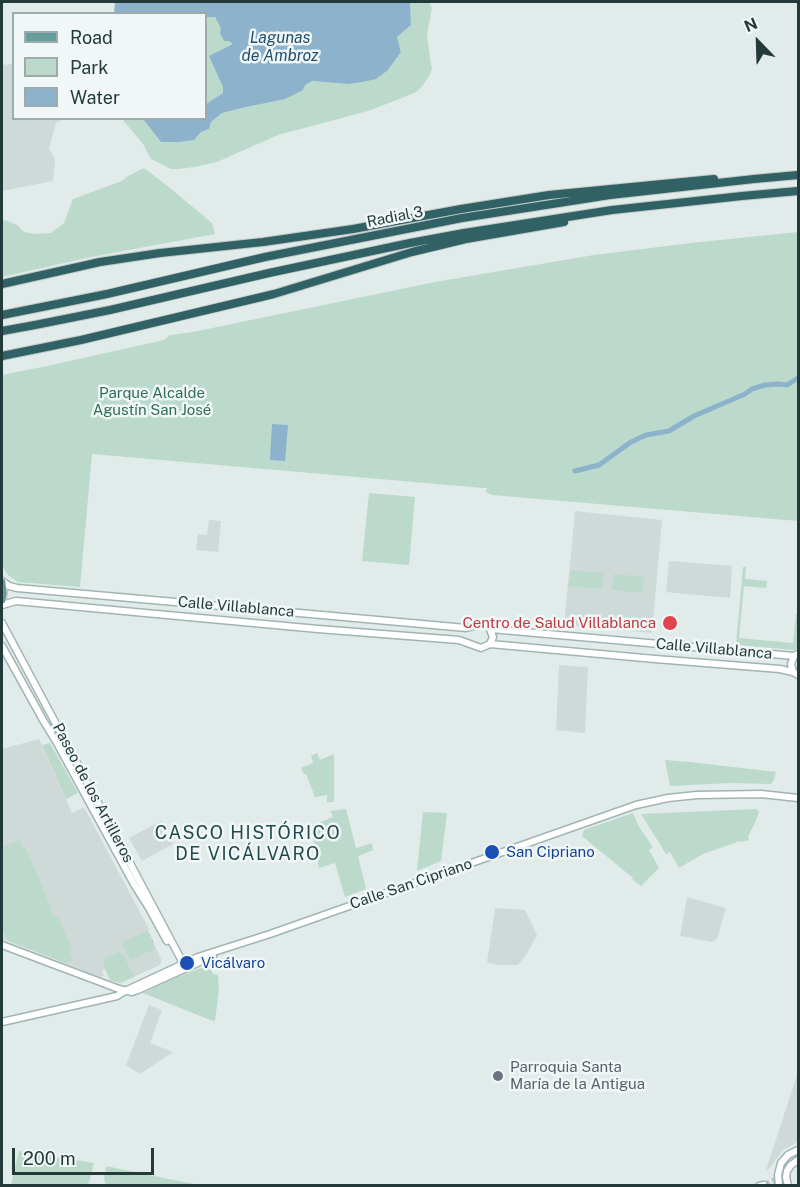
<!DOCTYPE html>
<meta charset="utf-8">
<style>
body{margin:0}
#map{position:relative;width:800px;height:1187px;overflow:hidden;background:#e1ebe9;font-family:"Public Sans",sans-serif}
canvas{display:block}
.frame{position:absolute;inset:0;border:3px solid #223a3a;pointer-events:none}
.legend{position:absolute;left:12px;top:12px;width:195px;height:108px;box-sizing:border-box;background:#f1f7f6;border:2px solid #9eabab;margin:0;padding:8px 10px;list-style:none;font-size:18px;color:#223a3a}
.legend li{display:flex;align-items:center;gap:12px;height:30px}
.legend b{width:30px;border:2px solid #9eabab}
.north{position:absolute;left:728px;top:12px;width:60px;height:60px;-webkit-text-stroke:4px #f1f7f6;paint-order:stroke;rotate:337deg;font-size:16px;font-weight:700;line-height:24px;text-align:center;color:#223a3a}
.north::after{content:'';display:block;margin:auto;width:21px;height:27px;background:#223a3a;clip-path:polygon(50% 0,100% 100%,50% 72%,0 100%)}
.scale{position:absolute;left:12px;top:1148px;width:142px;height:27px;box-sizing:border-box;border:3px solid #223a3a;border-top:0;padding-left:8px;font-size:18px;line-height:21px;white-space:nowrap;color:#223a3a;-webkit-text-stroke:4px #f1f7f6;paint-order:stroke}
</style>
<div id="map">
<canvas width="800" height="1187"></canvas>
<div class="frame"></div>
<ul class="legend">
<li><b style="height:8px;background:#689d9d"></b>Road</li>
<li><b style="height:16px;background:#bbdacc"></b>Park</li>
<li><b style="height:16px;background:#8cb2cc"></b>Water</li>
</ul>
<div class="north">N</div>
<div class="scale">200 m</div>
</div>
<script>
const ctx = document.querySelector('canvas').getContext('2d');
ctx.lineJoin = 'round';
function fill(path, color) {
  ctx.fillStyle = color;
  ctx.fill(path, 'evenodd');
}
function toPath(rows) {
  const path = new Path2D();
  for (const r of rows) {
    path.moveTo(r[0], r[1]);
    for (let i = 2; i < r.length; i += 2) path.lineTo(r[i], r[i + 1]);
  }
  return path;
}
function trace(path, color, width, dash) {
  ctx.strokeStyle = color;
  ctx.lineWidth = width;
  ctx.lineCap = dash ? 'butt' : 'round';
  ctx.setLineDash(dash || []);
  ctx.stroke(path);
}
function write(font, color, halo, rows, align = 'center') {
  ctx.font = font + ' "Public Sans",sans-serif';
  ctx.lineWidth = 5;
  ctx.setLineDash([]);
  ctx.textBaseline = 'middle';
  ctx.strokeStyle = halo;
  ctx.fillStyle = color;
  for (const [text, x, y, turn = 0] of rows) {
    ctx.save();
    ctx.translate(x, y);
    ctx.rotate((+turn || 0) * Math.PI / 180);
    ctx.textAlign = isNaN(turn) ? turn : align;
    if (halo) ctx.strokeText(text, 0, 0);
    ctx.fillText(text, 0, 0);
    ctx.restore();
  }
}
fill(toPath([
 [13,64,14,118,64,119,56,123,49,148,55,160,53,181,2,191,2,65],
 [575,511,662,520,652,633,564,625],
 [209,520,221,521,218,552,196,550,198,534,207,535],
 [669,561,732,566,730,598,666,592],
 [559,665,588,667,585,733,556,730],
 [39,739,72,813,83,808,85,809,149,929,149,930,148,931,161,959,161,963,158,966,120,983,110,980,105,969,102,970,104,976,100,977,2,939,2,749],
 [161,821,173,844,142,861,129,838],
 [687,897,726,908,717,939,712,942,680,936],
 [495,908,525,910,537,935,528,952,518,965,497,965,487,962],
 [149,1005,162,1010,150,1043,173,1052,140,1074,126,1065],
 [798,1074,798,1142,783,1150,770,1168,766,1170,797,1075]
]), '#cfdad8');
fill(toPath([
 [410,2,429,2,432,8,427,34,430,59,432,68,430,75,422,86,418,91,402,98,368,111,278,135,217,162,194,167,178,169,171,169,151,159,143,144,122,119,143,119,161,142,180,142,194,140,201,132,209,129,211,122,222,113,305,85,312,81,348,84,388,70,401,52,397,37,411,25],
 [206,17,215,17,229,40,234,44,213,63,223,87,223,93,206,104],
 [144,168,165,184,212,223,215,234,86,258,2,277,2,221,5,220,17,225,24,232,35,234,51,233,64,223,73,199,122,181,128,176],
 [798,232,798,521,492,495,486,492,487,488,483,488,92,454,80,587,18,582,8,575,2,566,2,375,47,366,164,340,170,335,193,332,435,282,594,255,691,243],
 [369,493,415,497,409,565,362,561],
 [743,567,746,567,745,579,767,581,766,588,744,586,739,638,793,643,796,614,798,615,798,649,794,650,736,645],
 [571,570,604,573,602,589,569,586],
 [614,574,644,577,643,593,612,590],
 [50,743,78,793,66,799,42,745],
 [317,753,320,760,334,754,334,802,327,802,327,795,315,797,306,774,304,774,301,768,313,763,311,756],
 [665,760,690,762,776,772,774,780,771,784,730,783,670,786],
 [346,809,356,848,372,843,373,850,358,856,366,889,345,897,335,863,319,868,314,841,318,823,333,817,330,811],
 [756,809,759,812,757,818,748,837,749,840,741,842,740,841,703,854,679,868,670,852,666,854,641,814],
 [423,812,447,813,441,861,417,871],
 [633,813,639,827,653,847,649,850,659,868,641,886,632,879,633,878,582,836,584,830],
 [19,840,23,848,25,847,37,874,51,908,50,909,53,917,58,916,72,950,70,952,73,960,66,963,8,941,2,926,2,847],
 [148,931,154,942,154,945,155,949,130,960,122,942],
 [119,952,124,956,134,977,120,983,110,980,103,964,105,958],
 [209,965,213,974,218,975,218,977,219,989,215,1021,210,1020,143,993,177,977],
 [19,1151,94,1163,89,1183,85,1186,11,1185],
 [106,1166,159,1177,199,1185,106,1185,104,1179]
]), '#bbdacc');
fill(toPath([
 [115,2,410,2,411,25,397,37,401,52,388,70,376,79,362,82,348,84,312,81,305,85,303,90,285,99,241,108,222,113,211,122,209,129,201,132,194,140,180,142,161,142,143,119,206,118,206,104,223,93,223,87,209,56,233,44,229,41,224,41,220,33,221,28,215,17,206,17,206,14,114,13],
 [272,424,288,425,285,461,270,460]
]), '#8cb2cc');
trace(toPath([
 [575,471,599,465,631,442,646,435,669,431,694,416,745,394,752,389,765,385,778,384,787,385,798,378]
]), '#8cb2cc', 5);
trace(toPath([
 [764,1185,782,1177]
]), '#bbc8c6', 6, [6, 3]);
const secondary = toPath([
 [2,581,9,586,17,588,333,616,466,628,482,624,489,627,493,637,490,644,481,648,459,640,318,629,16,601,2,605],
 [2,623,71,752,183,963],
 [491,629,794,656],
 [490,644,655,659,780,669,793,672],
 [2,646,43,720,57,743,135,886,149,908,167,941],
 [798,654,794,656,791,664,793,672,798,675],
 [2,945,119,989,132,992,138,990,213,956],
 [2,1022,117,996,125,991,198,957,270,934,636,805,668,798,697,795,761,794,798,798],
 [759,1186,764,1185],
 [779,1186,778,1175,781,1163,788,1155,798,1150],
 [788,1186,786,1177,787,1171,791,1165,798,1160]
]);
const primary = toPath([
 [2,582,3,593,2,600]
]);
const highway = toPath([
 [2,284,100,262,160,253,263,242,353,229,461,209,549,195,714,179],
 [2,315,107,294,265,257,462,218,610,195,754,179,798,175],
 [2,331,35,325,110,310,269,273,410,243,464,233,612,210,742,196,798,191],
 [2,356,81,340,274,294,412,252,466,239,564,222]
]);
trace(secondary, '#a0b5b3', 9);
trace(primary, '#c1c8c8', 10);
trace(highway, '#c1c8c8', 10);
trace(secondary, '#fff', 6);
trace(primary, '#689d9d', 7);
trace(highway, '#306164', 8);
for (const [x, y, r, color] of [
 [670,623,8,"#e0444e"],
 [492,852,8,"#1a4fb4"],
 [187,963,8,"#1a4fb4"],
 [498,1076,6,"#6b7280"]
]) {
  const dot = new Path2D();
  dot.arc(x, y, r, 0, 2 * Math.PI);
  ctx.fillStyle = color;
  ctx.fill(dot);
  trace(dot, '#f1f7f6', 2);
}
write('15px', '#223a3a', '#f1f7f6', [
 ["Radial 3",395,217,-11],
 ["Calle Villablanca",236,607,5],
 ["Calle Villablanca",714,649,5],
 ["Paseo de los Artilleros",93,793,62],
 ["Calle San Cipriano",411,884,-19]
]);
write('15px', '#2f6e58', '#f1f7f6', [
 ["Parque Alcalde",152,393],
 ["Agustín San José",152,410]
]);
write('15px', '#be3a42', '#f1f7f6', [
 ["Centro de Salud Villablanca",656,623]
], 'right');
write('15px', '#164399', '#f1f7f6', [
 ["San Cipriano",506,852],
 ["Vicálvaro",201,963]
], 'left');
write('15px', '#5b616d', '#f1f7f6', [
 ["Parroquia Santa",510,1067],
 ["María de la Antigua",510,1084]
], 'left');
write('italic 16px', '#214f72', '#f1f7f6', [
 ["Lagunas",280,38],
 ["de Ambroz",280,56]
]);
ctx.letterSpacing = '1.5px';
write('18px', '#204a4b', '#f1f7f6', [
 ["CASCO HISTÓRICO",248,833],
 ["DE VICÁLVARO",248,854]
]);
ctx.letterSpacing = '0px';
</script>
